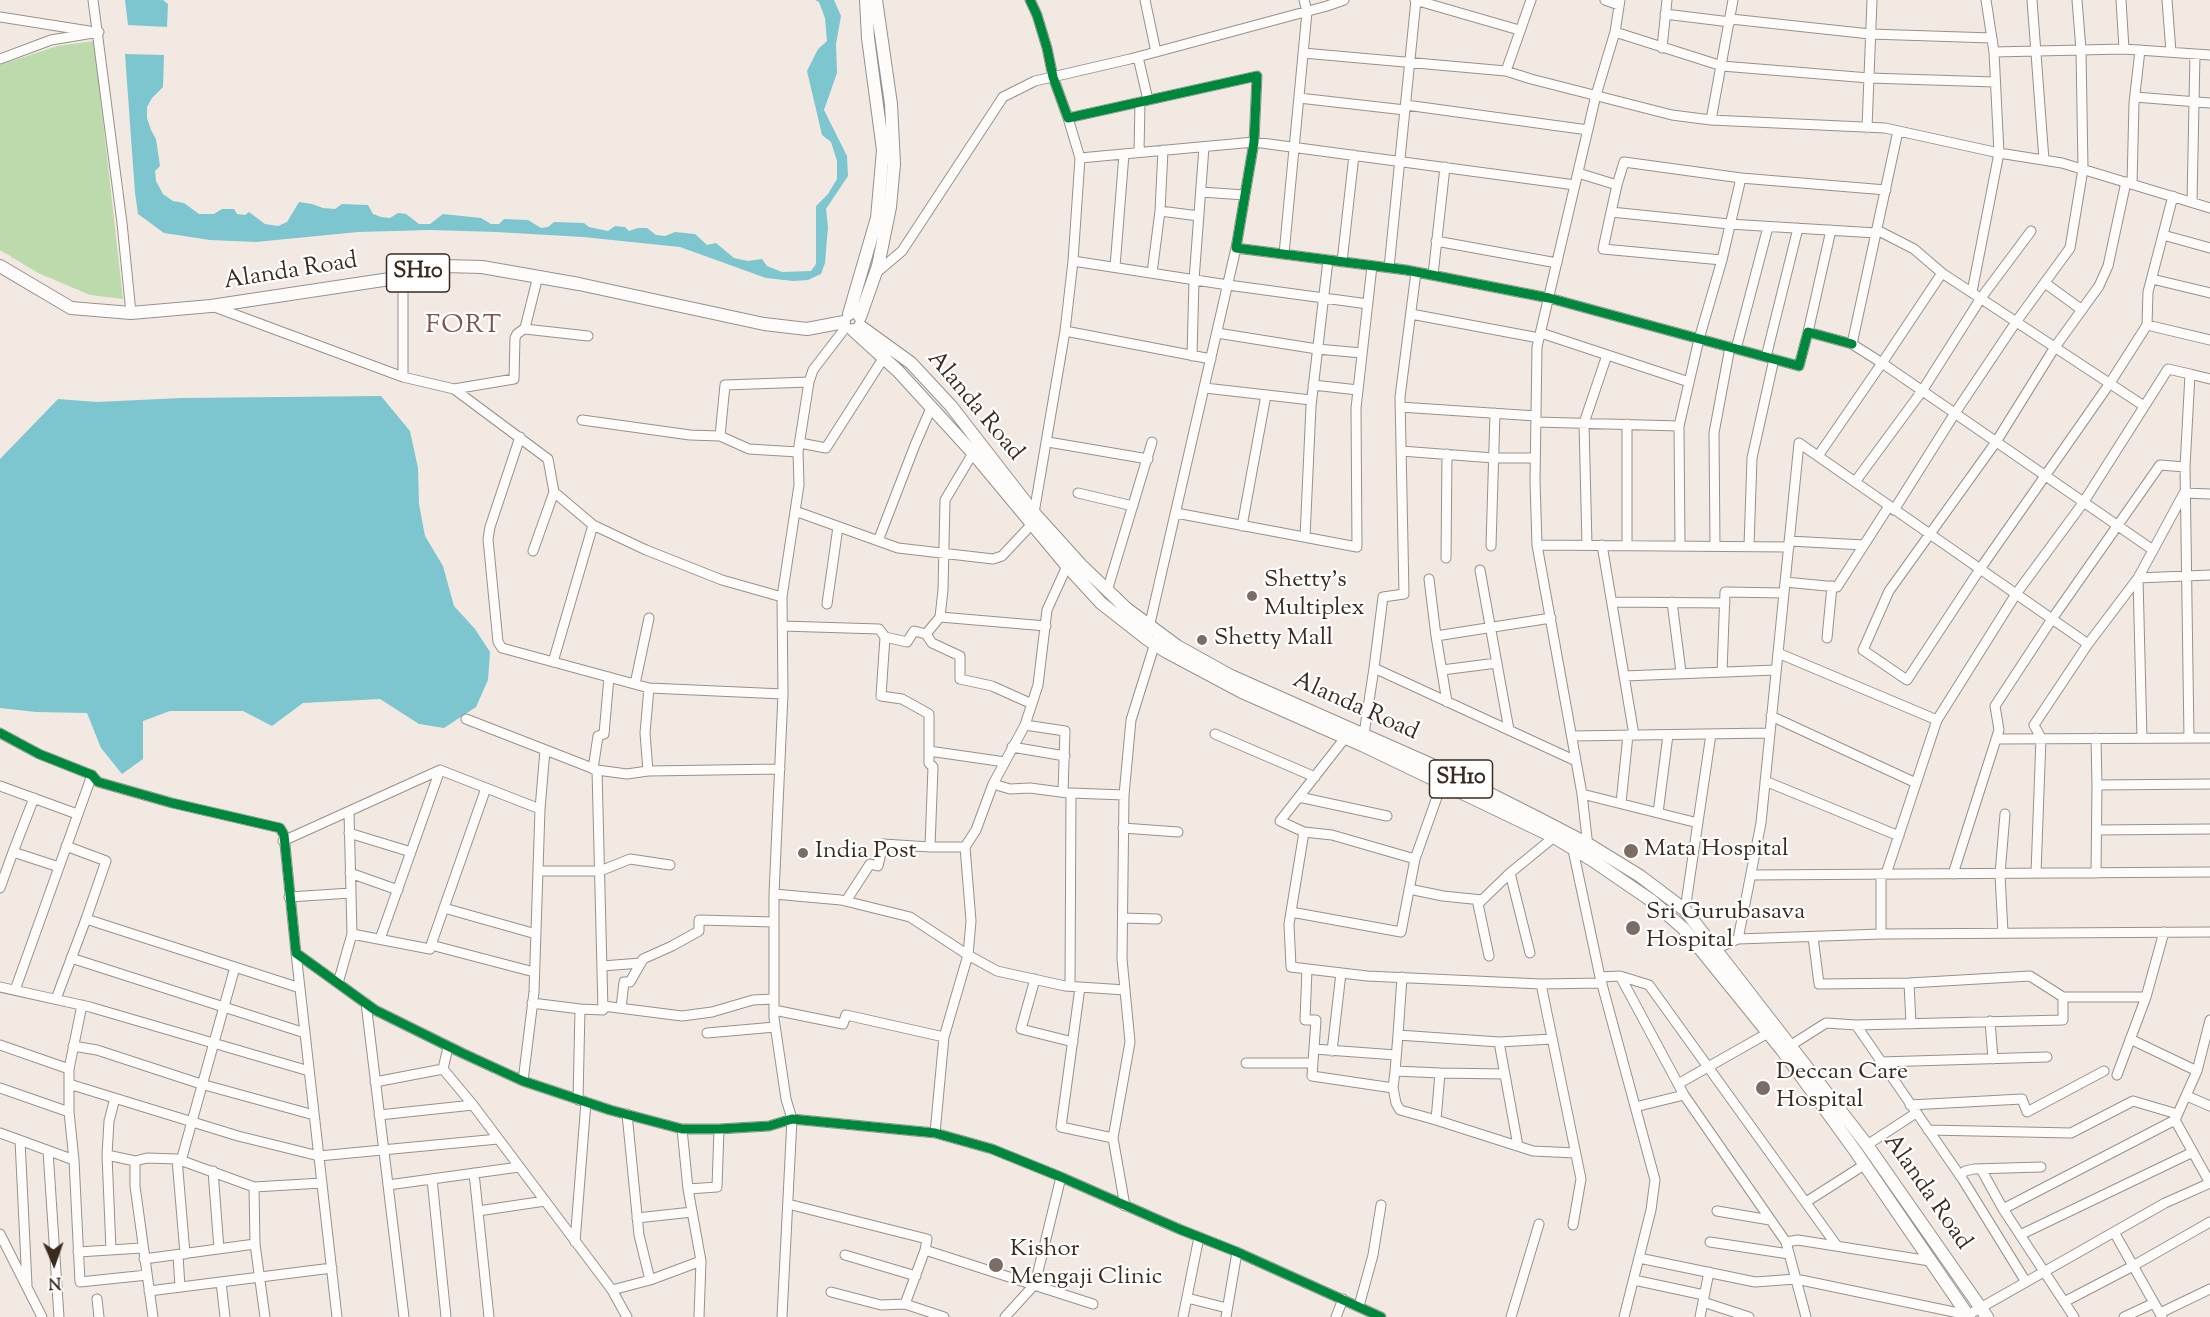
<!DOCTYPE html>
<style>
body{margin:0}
#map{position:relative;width:2210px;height:1317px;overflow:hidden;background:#f2eae2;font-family:"Sorts Mill Goudy",serif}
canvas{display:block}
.north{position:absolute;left:24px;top:1233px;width:60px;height:60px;-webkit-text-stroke:4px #fff;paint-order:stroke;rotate:178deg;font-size:16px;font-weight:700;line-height:24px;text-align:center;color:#3b2a1e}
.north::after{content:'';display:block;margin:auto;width:21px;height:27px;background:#3b2a1e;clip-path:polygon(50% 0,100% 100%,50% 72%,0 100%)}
</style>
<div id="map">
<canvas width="2210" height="1317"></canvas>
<div class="north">N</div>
</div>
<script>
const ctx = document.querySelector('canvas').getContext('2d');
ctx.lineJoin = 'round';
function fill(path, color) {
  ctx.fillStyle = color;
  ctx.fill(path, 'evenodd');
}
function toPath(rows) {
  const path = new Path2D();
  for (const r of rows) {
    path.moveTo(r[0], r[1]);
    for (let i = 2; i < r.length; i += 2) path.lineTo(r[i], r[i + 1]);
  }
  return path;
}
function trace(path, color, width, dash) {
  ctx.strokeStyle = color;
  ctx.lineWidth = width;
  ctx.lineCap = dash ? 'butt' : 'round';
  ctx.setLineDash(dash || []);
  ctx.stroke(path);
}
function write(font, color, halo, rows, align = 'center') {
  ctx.font = font + ' "Sorts Mill Goudy",serif';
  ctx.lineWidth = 4.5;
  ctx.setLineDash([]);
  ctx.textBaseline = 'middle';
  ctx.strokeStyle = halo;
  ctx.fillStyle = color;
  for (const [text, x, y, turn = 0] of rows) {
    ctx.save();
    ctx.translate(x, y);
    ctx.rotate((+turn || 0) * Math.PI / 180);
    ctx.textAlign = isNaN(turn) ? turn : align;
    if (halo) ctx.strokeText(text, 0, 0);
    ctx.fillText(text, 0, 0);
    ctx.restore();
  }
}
fill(toPath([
 [94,41,123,299,90,295,38,273,0,250,0,65,57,46]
]), '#bddaad');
fill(toPath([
 [125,0,163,0,168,4,167,27,128,25],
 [815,0,834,0,841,16,836,44,837,73,824,110,847,156,848,176,826,209,828,227,825,263,821,274,808,280,793,281,766,278,680,247,583,237,496,232,431,230,358,232,256,242,210,240,164,233,138,214,135,193,125,54,164,55,163,87,152,98,147,107,147,118,151,130,156,139,160,166,155,171,156,181,163,194,173,201,184,203,199,214,214,214,222,209,234,209,237,214,245,215,249,212,265,224,278,226,287,222,299,202,312,204,323,208,335,209,342,204,368,205,373,214,381,217,390,218,398,213,406,214,419,224,430,224,443,214,481,218,491,224,499,224,504,219,528,220,541,228,548,227,554,222,584,223,589,227,608,231,615,226,625,227,629,231,638,228,647,228,656,235,665,236,675,232,695,234,707,245,716,243,734,258,748,261,762,259,767,266,782,272,811,271,816,264,816,206,828,194,837,179,837,161,831,142,822,135,807,71,818,49,827,41,825,18,819,2],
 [381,396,410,431,418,468,419,504,425,536,443,566,454,606,475,629,490,652,488,680,476,707,444,728,419,724,380,699,303,703,272,726,243,711,170,711,143,721,143,759,122,774,101,748,87,713,36,712,0,708,0,459,58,399,97,402,181,398]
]), '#7dc6d0');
const minor = toPath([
 [93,0,122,223,131,313],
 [1030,0,1037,15,1047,48,1053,77,1068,118,1257,76,1254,142,1236,248,1406,270,1549,298,1799,366,1808,332,1852,344],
 [1145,0,1156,52],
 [1415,0,1519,30],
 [1531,0,1506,71,1531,79,1672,115,1711,120,1885,128,1999,153,2062,163,2210,208],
 [1605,0,1619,5],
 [1620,0,1615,32,1722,66,1869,78,1995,82],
 [2032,0,2044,160],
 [2121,0,2124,49],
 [2167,0,2171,52],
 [1665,14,1730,22],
 [0,17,89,31],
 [1731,19,1870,34,1992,38],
 [1662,48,1667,0],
 [1994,52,2124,49,2210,55],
 [1303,53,1506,71],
 [1138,57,1148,100],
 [0,59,51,40,99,32],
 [2135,97,2210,103],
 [1299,98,1405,110],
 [1406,105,1588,130],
 [1068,118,1080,158],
 [1711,120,1733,0],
 [1867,128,1872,0],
 [1898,131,1852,344,1882,363,1942,273,2144,406],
 [1163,150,1160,211,1199,216],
 [1139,152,1140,102],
 [1578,173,1617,185,1624,162,1741,178],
 [2126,182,2108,266,2099,286,2055,347,1996,442,1889,591,1863,650,1907,680,1980,569,2110,383,2147,325,2210,340],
 [2132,184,2134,103,2140,50],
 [1617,185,1611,212,1729,224,1876,233],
 [1201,192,1245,195],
 [2192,202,2195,54],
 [1611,212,1603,249,1722,260],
 [1877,230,1914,249,1942,273],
 [2163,235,2210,248],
 [1436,241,1557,263],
 [1284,254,1307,12,1304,0],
 [1073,261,1228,285,1368,304],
 [1342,262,1354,155],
 [1115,267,1124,154],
 [1389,268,1416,0],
 [876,273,902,251,1003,97,1035,81,1130,59,1327,6,1344,0],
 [1152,273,1160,211],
 [1433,275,1445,167],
 [2152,279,2210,293],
 [2045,283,2082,310],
 [1972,292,1999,153,1994,52,1986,0],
 [212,306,403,377,454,389,548,459,554,492,593,525,646,550,722,580,782,597],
 [1411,314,1539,338],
 [2147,325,2148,292,2173,196],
 [525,329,588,336],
 [1065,331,1211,359],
 [1808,332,1831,230],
 [1217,333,1317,349,1362,353],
 [1541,333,1689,382],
 [1736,349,1768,227],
 [1192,356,1194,280,1204,147],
 [1766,357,1798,228],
 [403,377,403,277],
 [1313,385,1358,390],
 [1205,388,1311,400],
 [454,389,514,379,515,338,517,334,525,328,538,276],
 [1400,407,1536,416],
 [582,420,690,435,720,436,749,449,798,452],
 [1536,422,1679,426],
 [1627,424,1627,545],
 [720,436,725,385,809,382],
 [520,437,490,527,488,539,498,642,502,648,649,688,783,694],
 [1048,442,1148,459],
 [800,443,826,448,886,354],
 [1401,451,1494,458,1535,458],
 [973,453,945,500,943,590,940,617,926,634,932,643,960,656,960,679,992,686,1032,704],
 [1818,456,1882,363,2153,550],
 [2185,467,2190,374,2210,379],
 [1855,482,1922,391,1981,298,2031,231],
 [1078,493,1133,506],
 [1894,510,1955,413,2016,322,2070,248,2083,169,2081,50,2077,0],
 [795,511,898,548,993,559,1002,556,1032,524],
 [1034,513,1065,331,1073,261,1080,158,1254,142,1575,185],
 [1176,513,1357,547,1356,408,1372,266],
 [1242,526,1266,395],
 [1305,537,1311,406,1328,260],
 [878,541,915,445,931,408],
 [1789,541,1864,545],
 [1537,545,1789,547],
 [1587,545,1584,423,1607,355],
 [1602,545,1634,735],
 [1491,546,1495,413],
 [1680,546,1679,426,1699,339,1722,260,1741,178,1886,190],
 [1715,546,1714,433,1730,347],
 [1749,546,1752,458,1774,359],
 [533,551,554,492],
 [1446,558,1447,454],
 [1480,570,1509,730],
 [2138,578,2184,493,2210,494],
 [2138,578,2210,575],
 [1429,579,1436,636],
 [1785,582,1837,587,1889,506],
 [1107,591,1152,442],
 [1612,602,1725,603],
 [1672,602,1681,672],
 [827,604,838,527],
 [940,617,1046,626],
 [782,626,879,629,885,637],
 [1148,632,1236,248],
 [926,634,914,631,907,642,885,637,881,696,902,699,929,714,929,763,933,767,930,847,965,847],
 [1827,638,1832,586],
 [1778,653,1937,720],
 [553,662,593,525],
 [1374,668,1383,597,1404,594,1400,397,1416,272],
 [1442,670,1497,663],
 [1722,672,1725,592,1784,593],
 [1624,676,1776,670],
 [635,684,649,618],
 [1447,702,1436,636,1551,618],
 [1771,716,1916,783],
 [466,719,597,770,603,1010,580,1009,578,1100],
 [1025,725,1065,731,1063,792],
 [0,733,39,754,92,775,98,782,172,803,280,828,284,835,296,953,375,1010,462,1053,523,1081,610,1110,682,1129,719,1129,769,1126,792,1119,935,1133,992,1149,1061,1177,1179,1229,1237,1252,1381,1317],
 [1215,734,1315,777],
 [1364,734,1374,668,1576,761],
 [1572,736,1770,733],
 [1345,738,1280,821,1304,832,1289,924,1291,967,1367,976,1541,984],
 [2096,738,2097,785],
 [1996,739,2210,738],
 [1012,747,1065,756],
 [929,751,1005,762],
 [593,769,598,736,604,734,609,677],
 [597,770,627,774,648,771,645,733,649,688],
 [648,771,780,769],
 [1765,781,1899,836],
 [993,784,1010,789,1030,788,1068,793],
 [0,786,77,814],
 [486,788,431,945,534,972],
 [1582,794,1698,823],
 [1299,797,1387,816],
 [1621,803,1628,735],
 [540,809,545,750],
 [349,812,352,934],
 [1658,813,1668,735],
 [1123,828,1178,832],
 [2097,830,2210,829],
 [1304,832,1332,835,1415,859],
 [349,833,411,852],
 [283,841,440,770,540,809,534,992,523,1081],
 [1572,845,1600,977,1620,976,1684,1095,1786,1242,1806,1317],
 [66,846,106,861,86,919],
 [1588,847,1582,794,1537,545,1535,481,1537,347,1596,95,1615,32],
 [13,852,34,798],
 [538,871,600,871,630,859,670,865],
 [350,873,398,890],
 [1510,873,1530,953],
 [2036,873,2041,738,2034,725,2088,644,2138,578,2142,738],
 [2096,873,2097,785,2210,784],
 [1881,874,1881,934],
 [1886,874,1937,720,2016,594,2083,503,2168,369,2190,374],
 [1953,874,1999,730,1995,706,2052,619,2160,465,2185,467,2189,738],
 [1751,875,2210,872],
 [0,888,13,852,59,867],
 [1409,889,1443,896,1482,900],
 [774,894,841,900,910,917,968,955,997,971,1065,986,1125,990],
 [289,897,351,893],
 [846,901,870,864,878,866,883,844,930,847],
 [444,908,536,934],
 [1685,910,1711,734],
 [1291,912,1401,932,1415,859,1442,783],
 [1123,918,1157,919],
 [2003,933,2000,874,2005,814],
 [1813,937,1819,984,1909,983,2030,976,2063,997],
 [380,939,440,770],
 [1738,939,1761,823,1799,443,2088,644],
 [1711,950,1716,949,1738,939,1881,934,2210,932],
 [296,953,337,1317],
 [1489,956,1478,904,1510,873,1554,837],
 [71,958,305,1033],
 [602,966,641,963],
 [1307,969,1305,1020,1316,1020,1312,1076,1393,1088,1395,1071,1440,1073,1436,1120,1533,1151,1575,1153],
 [1620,976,1649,985,1837,1246],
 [1600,977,1655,1180,1651,1210,1624,1317],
 [1035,979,1021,1029,1073,1042],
 [338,983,352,934,430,949,431,945],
 [1909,983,1911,1024],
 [1070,986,1071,793,1124,795],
 [0,987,90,1007,309,1071],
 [1080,987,1061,1127,1113,1138],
 [15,990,92,775],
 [56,999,86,919,300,988],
 [366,1003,404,1317],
 [532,1003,580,1009],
 [603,1006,682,1016,712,1012,753,1000,774,999],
 [621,1008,624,982,630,982,643,959,672,946,699,931,699,920,774,922],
 [774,1010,843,1024,846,1015,944,1037],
 [1990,1021,1993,1059],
 [1856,1025,2063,1020,2063,997,2146,997],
 [707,1033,775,1027],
 [1398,1035,1402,977],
 [2130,1039,2197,1071],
 [1499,1042,1552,1039],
 [0,1045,69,1069],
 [73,1046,97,1050,201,1084,314,1115],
 [1314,1049,1396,1055],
 [1785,1049,1826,1023,1856,1025,1963,1180,2026,1282],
 [1332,1051,1341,973],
 [1880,1062,2047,1057],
 [1246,1063,1313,1063],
 [443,1069,448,1047],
 [1395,1071,1398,1035,1499,1042,1518,1146],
 [1440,1073,1505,1074],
 [2117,1075,2146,997,2164,932],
 [375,1082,443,1069,473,1105,612,1290,650,1280,701,1261,699,1317],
 [69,1084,238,1136,319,1156,498,1139],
 [1678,1084,1768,1033],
 [0,1088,69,1112,74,1160],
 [1393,1088,1396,1103,1400,1110,1436,1120],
 [2187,1096,2210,1106],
 [1910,1105,2022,1099,2027,1112,2104,1071],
 [1635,1107,1684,1095],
 [69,1113,69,1069,82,1005],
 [627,1114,639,1235,650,1280],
 [379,1115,473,1105],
 [2175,1120,2210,1183],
 [682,1129,688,1189,701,1261],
 [1928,1130,2071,1133,2133,1101,2177,1114],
 [0,1133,74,1160,80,1282,147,1275],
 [935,1133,944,1037,968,955,971,921,965,847,976,830,993,784,1025,725,1038,685,1047,610,1067,566],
 [20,1140,27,1285],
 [1867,1145,1916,1113],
 [48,1151,59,1317],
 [107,1155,135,1161],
 [177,1159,185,1254],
 [181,1161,235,967],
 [1981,1169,2003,1209],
 [213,1171,219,1249],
 [474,1173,489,1317],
 [1960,1176,1965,1171,1974,1169,2041,1167],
 [432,1179,446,1317],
 [388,1185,519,1167],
 [688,1189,717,1187,719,1129],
 [1806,1202,1864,1165],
 [788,1204,927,1239,925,1250,1093,1304],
 [1125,1206,1113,1138,1130,1042,1122,959,1124,795,1131,720,1156,640],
 [478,1211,545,1201],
 [1717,1211,1770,1220],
 [637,1218,692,1212],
 [1573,1225,1581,1179,1541,984,1602,983],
 [2114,1232,2162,1317],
 [0,1234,42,1317],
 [2020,1235,2193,1152],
 [575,1242,586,1102],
 [1710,1242,1789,1254],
 [1786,1242,1798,1240,1930,1261],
 [111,1250,107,1155,109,1121,115,1098],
 [925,1250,905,1304,944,1317],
 [78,1252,142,1248],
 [178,1255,180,1287],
 [845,1255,916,1276],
 [1639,1258,1755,1282,1796,1279,1968,1315,2165,1203,2210,1183],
 [144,1259,255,1244],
 [1634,1280,1704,1295],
 [221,1282,225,1317],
 [612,1290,627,1317],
 [149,1291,332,1268],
 [831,1292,881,1305,905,1304],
 [1187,1298,1227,1308],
 [97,1299,99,1317],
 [1703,1302,1749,1317],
 [2064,1302,2133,1266,2210,1222],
 [1359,1306,1373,1255,1381,1205],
 [2160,1313,2210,1289],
 [153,1317,135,1186,135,1161,147,1158,177,1159,254,1187],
 [265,1317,255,1244,254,1187,322,1183],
 [782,1317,792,1119,786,1099,774,1018,774,894,783,694,782,597,799,485,798,452,809,382,813,370,846,327],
 [1005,1317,1035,1284,1061,1177],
 [1183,1317,1199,1237],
 [1226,1317,1237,1252],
 [1336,1317,1343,1299],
 [1511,1317,1539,1224],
 [1700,1317,1709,1272],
 [2074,1317,2003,1209,2175,1120,2197,1071,2210,1020],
 [2124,1317,2154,1303]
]);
const major = toPath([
 [0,266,71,308,131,313,211,306,403,277,444,266,482,267,579,284,764,324,807,329,844,322],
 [849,314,877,218,883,150,868,38,866,0],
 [860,317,878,266,890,207,894,164,891,104,876,0],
 [860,326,911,363,951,406,1034,513,1081,565,1127,609,1177,646,1231,676,1441,769,1538,818,1588,844,1640,876,1685,910,1867,1145,1987,1317],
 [853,330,898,371,973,453,1067,566,1101,603,1147,639,1165,651,1242,692,1362,745,1554,837,1592,860,1652,901,1684,929,1782,1050,1856,1152,1969,1317]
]);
trace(minor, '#98918b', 11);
trace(major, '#98918b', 14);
trace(minor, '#fdfcfb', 9);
trace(major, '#fdfcfb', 12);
trace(toPath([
 [1030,0,1037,15,1047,48,1053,77,1068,118,1257,76,1254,142,1236,248,1406,270,1549,298,1799,366,1808,332,1852,344],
 [0,733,39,754,92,775,98,782,172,803,280,828,284,835,296,953,375,1010,462,1053,523,1081,610,1110,682,1129,719,1129,769,1126,792,1119,935,1133,992,1149,1061,1177,1179,1229,1237,1252,1381,1317]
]), '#00873e', 9);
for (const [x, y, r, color] of [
 [1252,596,6,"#7b6d63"],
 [1202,640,6,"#7b6d63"],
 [1631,851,8,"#7b6d63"],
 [803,853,6,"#7b6d63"],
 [1633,928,8,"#7b6d63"],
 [1763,1088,8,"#7b6d63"],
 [996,1265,8,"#7b6d63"]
]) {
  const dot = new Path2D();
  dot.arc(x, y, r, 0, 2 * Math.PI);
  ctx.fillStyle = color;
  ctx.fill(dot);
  trace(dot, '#fff', 2);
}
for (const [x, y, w] of [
 [418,273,63],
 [1461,779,63]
]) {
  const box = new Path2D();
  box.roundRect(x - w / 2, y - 19, w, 38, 4.5);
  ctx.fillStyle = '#fff';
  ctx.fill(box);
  trace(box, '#3b2a1e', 1.5);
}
write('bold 22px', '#3b2a1e', null, [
 ["SH10",418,273],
 ["SH10",1461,779]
]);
write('24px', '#3b2a1e', '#fff', [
 ["Alanda Road",291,273,-9],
 ["Alanda Road",974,407,50],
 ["Alanda Road",1355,708,24],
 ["Alanda Road",1926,1193,55]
]);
write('24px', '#3b2a1e', '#fff', [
 ["Shetty's",1264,582],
 ["Multiplex",1264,610],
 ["Shetty Mall",1214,640],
 ["Mata Hospital",1644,851],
 ["India Post",815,853],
 ["Sri Gurubasava",1646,914],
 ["Hospital",1646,942],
 ["Deccan Care",1776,1074],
 ["Hospital",1776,1102],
 ["Kishor",1010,1251],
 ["Mengaji Clinic",1010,1279]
], 'left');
ctx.letterSpacing = '1.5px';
write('26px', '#7e554b', '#fff', [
 ["FORT",464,328]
]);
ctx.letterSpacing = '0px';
</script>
